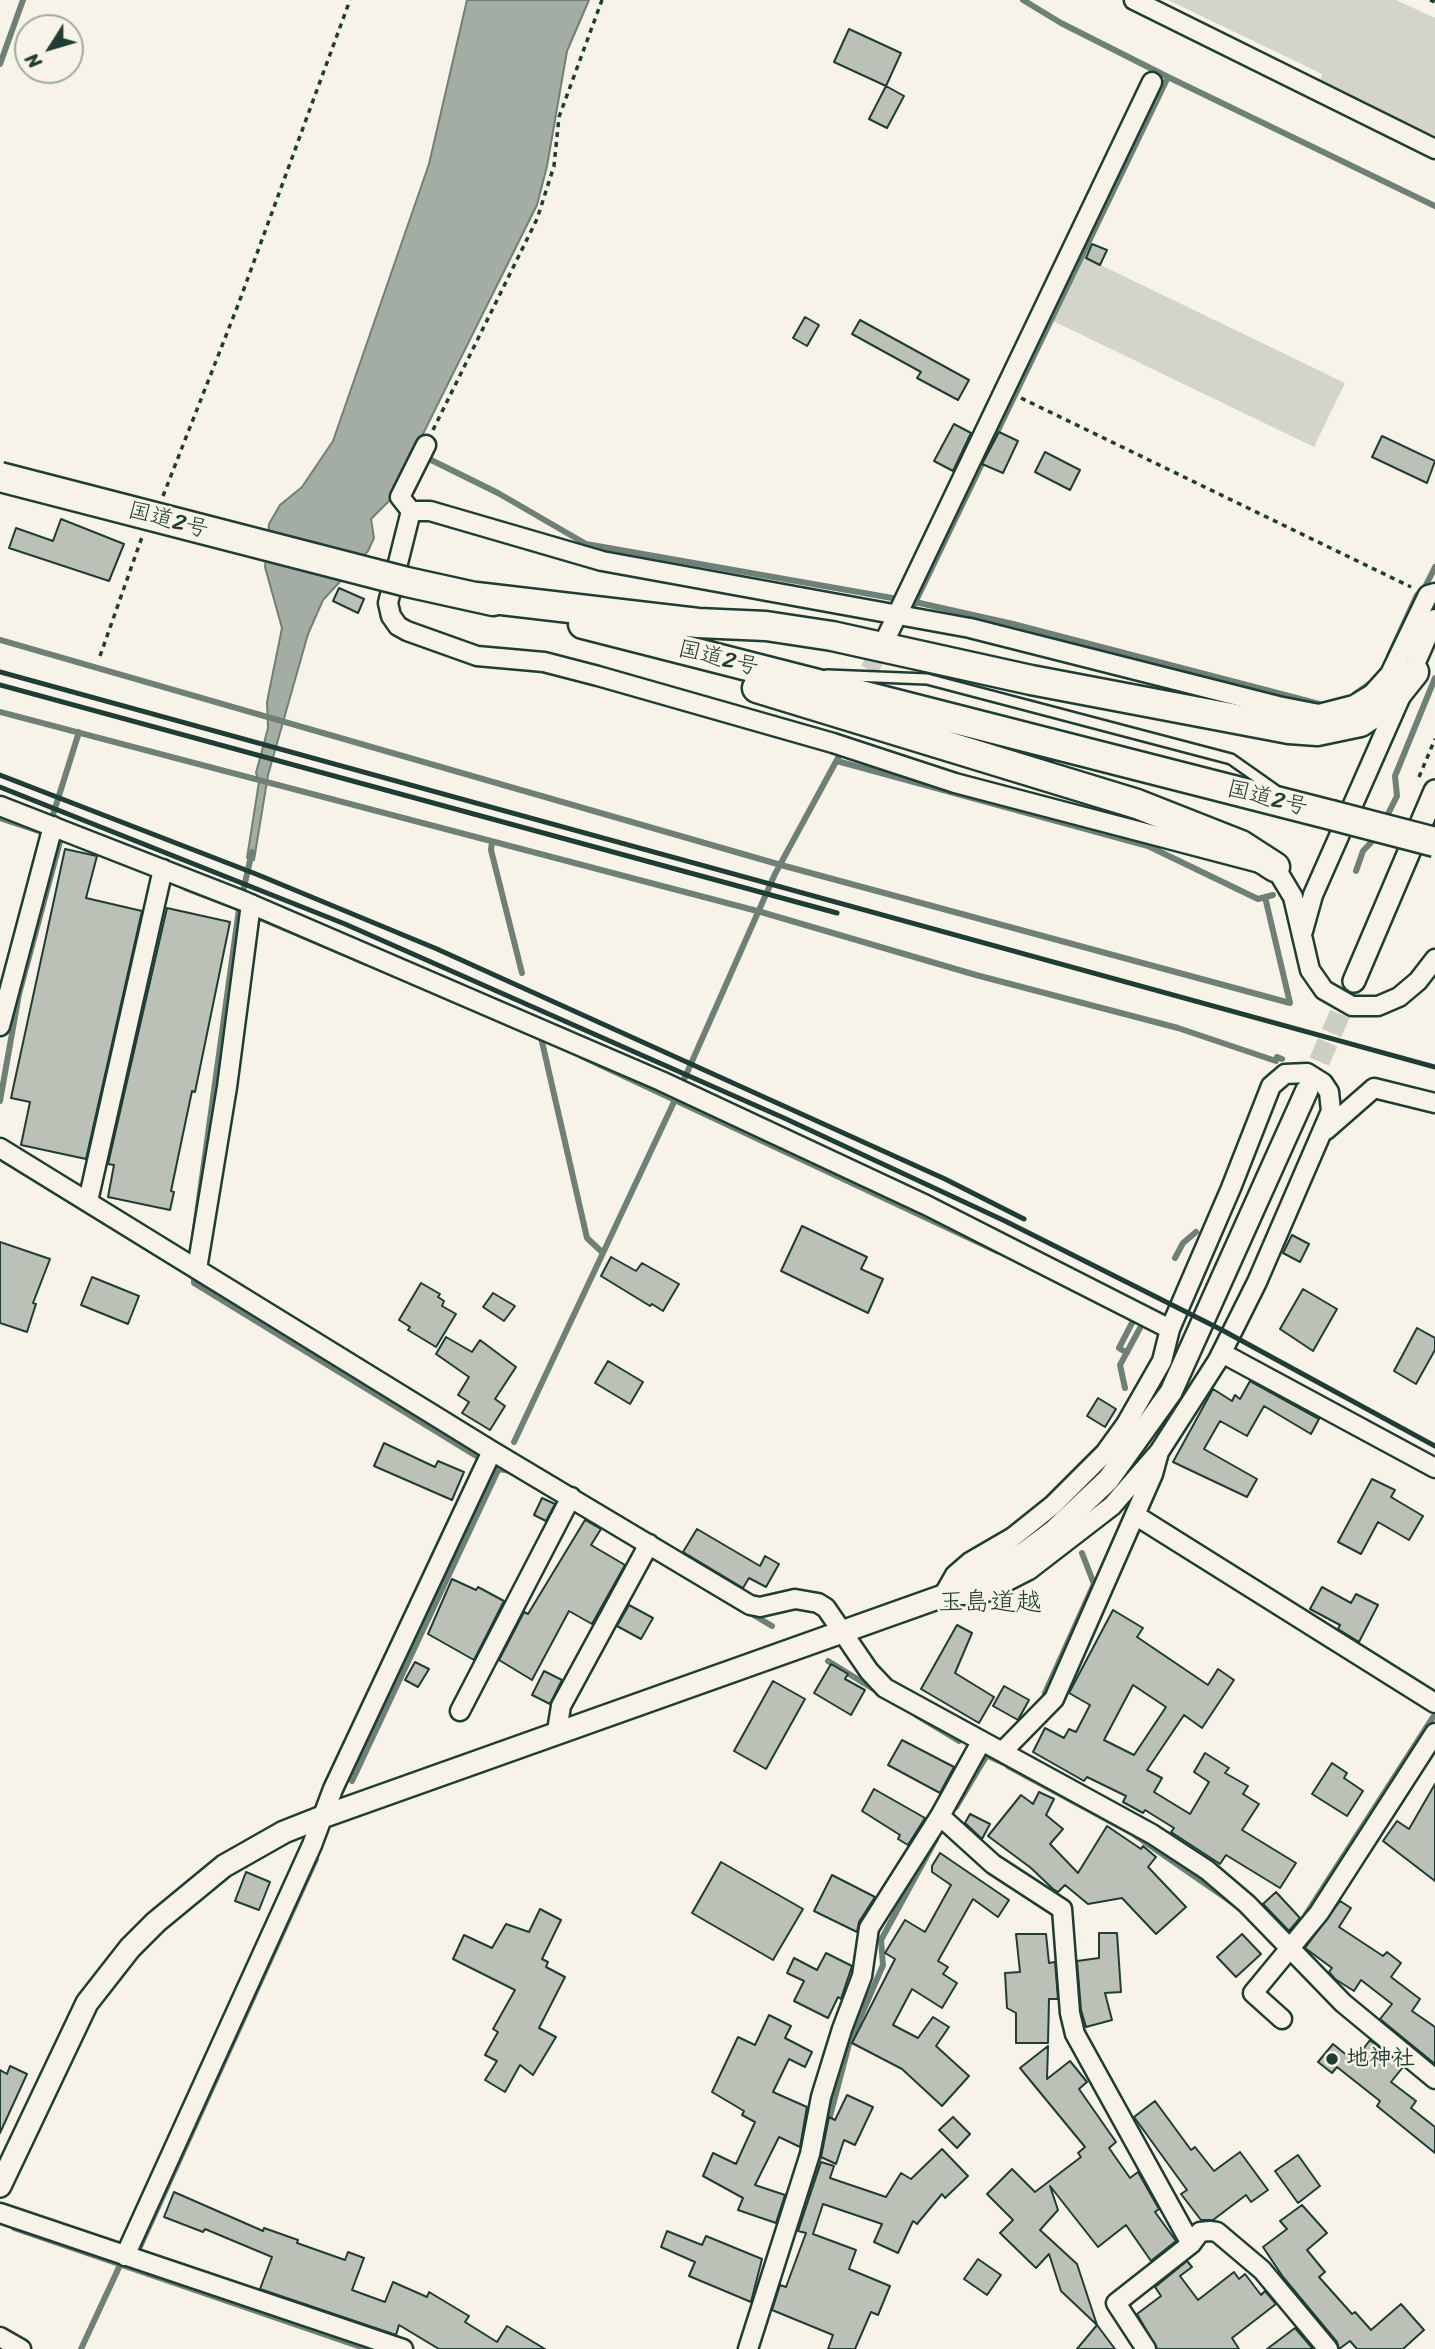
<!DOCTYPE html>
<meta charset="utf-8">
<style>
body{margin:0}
#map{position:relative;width:1435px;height:2349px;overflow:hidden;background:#f7f3e8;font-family:Sriracha,sans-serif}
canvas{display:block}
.north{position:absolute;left:14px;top:14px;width:70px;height:70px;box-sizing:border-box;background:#f7f3e8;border:2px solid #a1aaa0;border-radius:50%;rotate:233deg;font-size:19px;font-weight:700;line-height:28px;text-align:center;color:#1f3d34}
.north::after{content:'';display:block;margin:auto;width:24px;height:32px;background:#1f3d34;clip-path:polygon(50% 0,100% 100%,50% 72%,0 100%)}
</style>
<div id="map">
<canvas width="1435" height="2349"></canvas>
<div class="north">N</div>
</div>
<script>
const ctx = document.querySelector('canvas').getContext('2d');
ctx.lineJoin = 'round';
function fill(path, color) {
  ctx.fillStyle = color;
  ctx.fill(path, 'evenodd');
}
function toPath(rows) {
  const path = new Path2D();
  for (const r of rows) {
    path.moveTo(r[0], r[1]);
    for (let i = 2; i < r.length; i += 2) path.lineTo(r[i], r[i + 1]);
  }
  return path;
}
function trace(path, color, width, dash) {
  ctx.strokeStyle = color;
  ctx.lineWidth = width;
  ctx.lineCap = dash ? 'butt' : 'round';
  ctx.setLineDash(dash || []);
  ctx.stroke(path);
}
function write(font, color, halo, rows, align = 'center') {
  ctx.font = font + ' Sriracha,"Klee One",sans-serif';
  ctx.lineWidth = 5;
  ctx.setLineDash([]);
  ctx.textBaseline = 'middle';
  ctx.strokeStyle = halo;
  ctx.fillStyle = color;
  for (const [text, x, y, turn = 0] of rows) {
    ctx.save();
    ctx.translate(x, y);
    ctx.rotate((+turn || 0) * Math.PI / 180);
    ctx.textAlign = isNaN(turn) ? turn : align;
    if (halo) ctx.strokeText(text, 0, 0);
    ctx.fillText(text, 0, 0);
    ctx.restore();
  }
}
fill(toPath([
 [1168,0,1396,0,1435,18,1435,136,1320,83,1322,74],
 [1084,257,1345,383,1314,447,1053,321]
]), '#d3d5ca');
const water = toPath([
 [467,0,589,0,567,51,547,166,537,205,390,500,371,519,374,538,368,551,323,600,308,634,268,775,254,860,247,858,259,782,256,773,268,728,267,702,282,628,265,567,269,524,280,505,302,487,333,441,429,164,467,0]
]);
fill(water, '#a4ada3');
trace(water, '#6f8077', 2);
trace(toPath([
 [1023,0,1061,23,1168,77],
 [0,64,23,0],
 [423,456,498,493,586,544,915,602,1013,624,1327,706],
 [913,607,1168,77,1435,206],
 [0,640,781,865,1290,1003,1265,897],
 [1389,656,1417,595,1425,587,1435,567],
 [1355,694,1375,680],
 [0,712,761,912,976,975,1178,1028,1276,1061,1277,1057,1282,1059],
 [837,761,1148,846,1258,899,1273,895],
 [0,818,48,834],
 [51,821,79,732],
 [1384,822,1397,796,1395,776,1435,678],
 [492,842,491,850,522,973],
 [1356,871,1363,851,1378,835],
 [185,888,240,909],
 [253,915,366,963],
 [540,1033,587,1238,603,1253],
 [581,1056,999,1252],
 [0,1101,19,994,61,838],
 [194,1236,239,909,252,852],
 [1175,1258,1183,1243,1196,1232],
 [194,1277,194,1283,473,1454,499,1469,511,1471],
 [1127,1353,1119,1348,1133,1321,1128,1315],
 [1125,1388,1120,1365,1140,1328],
 [514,1442,674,1102,775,874,839,756],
 [747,1611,772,1626],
 [828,1661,880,1693],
 [1045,1693,1094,1584,1082,1553],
 [916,1715,959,1741],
 [984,1754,1008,1765],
 [1008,1766,1132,1833,1233,1903],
 [352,1781,500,1466],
 [956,1807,987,1755],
 [1301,1922,1433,1717],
 [805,2198,819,2158,849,2044,883,1965,881,1940,936,1839],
 [14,2228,367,2349],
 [138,2251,316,1859],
 [81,2349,121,2263]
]), '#6f8077', 6);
const building = toPath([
 [849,29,901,53,886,86,834,62,849,29],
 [886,86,904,96,887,128,869,119,886,86],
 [1092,244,1107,250,1100,265,1086,258,1092,244],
 [805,317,819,325,807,346,793,338,805,317],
 [860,320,969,380,958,400,917,378,921,372,852,334,860,320],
 [954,424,971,433,953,471,934,461,954,424],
 [999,432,1018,441,1003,473,982,464,999,432],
 [1382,436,1435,461,1427,483,1372,457,1382,436],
 [1045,452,1080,470,1070,490,1035,472,1045,452],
 [61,519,124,544,109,581,9,548,16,528,53,541,61,519],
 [339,588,364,599,358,613,333,601,339,588],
 [65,849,97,856,86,898,142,911,86,1159,21,1145,30,1102,11,1098,65,849],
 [167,908,230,922,195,1092,192,1091,171,1191,174,1192,170,1210,108,1197,114,1165,108,1164,167,908],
 [802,1226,867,1257,861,1269,883,1279,868,1313,781,1271,802,1226],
 [1292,1235,1309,1244,1300,1262,1283,1253,1292,1235],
 [0,1242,50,1259,33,1303,36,1304,27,1332,0,1323,0,1242],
 [611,1257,636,1271,642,1263,679,1284,663,1311,652,1304,650,1306,601,1276,611,1257],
 [92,1277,139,1296,128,1324,81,1305,92,1277],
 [421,1283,440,1294,438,1297,444,1301,442,1306,456,1314,436,1347,408,1330,410,1327,399,1320,421,1283],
 [1303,1289,1337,1309,1313,1351,1280,1329,1303,1289],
 [493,1293,515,1306,504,1321,483,1307,493,1293],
 [1417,1328,1435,1338,1435,1350,1416,1384,1394,1371,1417,1328],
 [446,1337,472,1352,480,1340,516,1367,495,1399,505,1406,490,1430,462,1413,469,1402,458,1395,469,1377,436,1354,446,1337],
 [608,1361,643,1382,630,1404,595,1383,608,1361],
 [1250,1381,1319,1419,1311,1434,1264,1406,1247,1436,1220,1421,1204,1449,1257,1479,1247,1497,1173,1462,1213,1389,1232,1401,1235,1395,1240,1399,1250,1381],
 [1098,1398,1116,1409,1105,1427,1087,1416,1098,1398],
 [384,1443,435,1467,438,1461,464,1472,452,1500,374,1466,384,1443],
 [1372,1479,1395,1490,1391,1497,1423,1516,1409,1540,1378,1522,1361,1554,1338,1542,1372,1479],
 [542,1498,555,1504,546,1521,534,1515,542,1498],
 [585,1520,601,1529,591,1545,625,1565,592,1624,569,1611,532,1680,499,1660,524,1612,528,1614,585,1520],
 [697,1529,760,1566,765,1556,779,1564,766,1587,749,1578,743,1588,683,1552,697,1529],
 [452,1579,476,1590,478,1587,504,1601,474,1660,428,1634,452,1579],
 [1322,1587,1351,1603,1356,1594,1378,1605,1359,1642,1338,1629,1340,1625,1310,1609,1322,1587],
 [629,1605,653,1618,641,1639,617,1626,629,1605],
 [1113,1610,1143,1628,1137,1637,1208,1685,1218,1669,1234,1680,1202,1728,1184,1715,1147,1770,1162,1778,1154,1792,1190,1814,1209,1782,1194,1772,1205,1753,1229,1768,1225,1773,1248,1786,1243,1794,1259,1804,1242,1830,1296,1863,1280,1888,1226,1855,1220,1864,1171,1832,1174,1828,1145,1810,1143,1813,1123,1802,1126,1796,1087,1777,1084,1781,1033,1752,1045,1728,1064,1738,1069,1729,1076,1732,1090,1705,1069,1693,1113,1610],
 [1133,1685,1166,1707,1134,1755,1104,1740,1133,1685],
 [957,1625,972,1633,955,1673,994,1697,979,1723,921,1689,957,1625],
 [415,1662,429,1669,418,1687,405,1680,415,1662],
 [831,1664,848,1674,845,1679,865,1690,851,1715,814,1693,831,1664],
 [544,1671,562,1680,550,1704,532,1695,544,1671],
 [773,1681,805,1699,766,1769,734,1751,773,1681],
 [1004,1686,1029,1700,1018,1720,993,1706,1004,1686],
 [902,1740,954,1767,940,1793,888,1765,902,1740],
 [1332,1763,1347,1773,1344,1778,1363,1791,1347,1816,1312,1794,1332,1763],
 [1435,1784,1435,1881,1383,1841,1397,1821,1409,1829,1435,1784],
 [874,1789,925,1818,908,1845,898,1839,900,1835,862,1811,874,1789],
 [1039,1792,1054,1799,1046,1815,1063,1829,1050,1844,1078,1873,1107,1826,1141,1849,1143,1846,1156,1857,1148,1867,1186,1907,1156,1934,1122,1898,1088,1904,1065,1885,1058,1892,1053,1889,1031,1868,988,1836,1021,1795,1033,1804,1039,1792],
 [970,1814,990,1824,982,1839,965,1823,970,1814],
 [940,1853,1009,1900,998,1917,973,1899,938,1961,948,1967,943,1974,957,1983,942,2008,912,1989,893,2025,918,2038,933,2017,949,2027,936,2046,969,2076,942,2106,902,2069,852,2043,895,1959,885,1953,905,1920,925,1932,951,1885,932,1872,932,1866,940,1853],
 [721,1862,803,1909,773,1960,692,1913,721,1862],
 [246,1872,270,1882,259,1910,235,1901,246,1872],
 [832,1875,875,1897,859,1922,857,1932,814,1911,832,1875],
 [1276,1892,1300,1918,1289,1931,1263,1904,1276,1892],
 [1340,1901,1351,1908,1339,1927,1383,1956,1387,1952,1401,1963,1391,1977,1420,1999,1412,2011,1435,2027,1435,2064,1380,2019,1392,2004,1361,1980,1354,1991,1335,1979,1329,1972,1332,1968,1305,1948,1340,1901],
 [540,1909,561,1920,542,1959,548,1962,546,1967,565,1977,539,2028,556,2037,533,2075,520,2065,505,2092,485,2080,497,2061,485,2055,498,2032,493,2029,515,1990,453,1959,464,1935,492,1948,506,1924,529,1932,540,1909],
 [1099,1933,1117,1933,1121,1992,1105,1993,1112,2020,1086,2027,1081,2010,1077,1961,1099,1958,1099,1933],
 [1016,1934,1046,1934,1049,1963,1055,1962,1058,1999,1049,1999,1048,2043,1016,2043,1016,2013,1007,2008,1005,1973,1020,1972,1016,1934],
 [1242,1934,1261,1954,1236,1977,1217,1957,1242,1934],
 [826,1953,852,1966,841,1999,838,1997,828,2018,794,2001,804,1981,787,1973,794,1958,817,1970,826,1953],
 [769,2015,791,2026,785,2038,812,2052,805,2067,789,2059,773,2092,807,2107,800,2147,779,2137,755,2185,785,2195,776,2223,738,2210,743,2198,703,2176,713,2153,736,2164,755,2122,742,2115,744,2111,712,2092,738,2037,755,2045,769,2015],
 [1370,2040,1403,2067,1391,2082,1416,2101,1411,2108,1435,2127,1435,2153,1377,2106,1380,2101,1337,2067,1332,2073,1318,2062,1333,2044,1354,2061,1370,2040],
 [1048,2046,1047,2079,1070,2061,1087,2082,1079,2089,1116,2142,1109,2148,1130,2178,1138,2172,1159,2209,1155,2212,1176,2241,1151,2261,1126,2225,1098,2247,1050,2186,1058,2210,1040,2230,1077,2264,1097,2325,1115,2349,1077,2349,1097,2325,1061,2291,1049,2254,1036,2268,1000,2233,1013,2220,987,2194,1012,2169,1035,2192,1081,2157,1078,2153,1085,2147,1020,2068,1048,2046],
 [10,2066,27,2074,0,2133,0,2070,7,2074,10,2066],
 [847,2095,873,2107,855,2145,844,2140,836,2164,821,2157,829,2117,835,2120,847,2095],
 [1155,2101,1191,2150,1195,2147,1214,2171,1240,2152,1268,2190,1251,2202,1246,2195,1213,2220,1201,2220,1181,2194,1187,2190,1134,2117,1155,2101],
 [953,2117,970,2134,957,2148,939,2130,953,2117],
 [942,2149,968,2176,945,2198,942,2194,917,2224,913,2221,898,2253,874,2242,882,2224,823,2204,813,2234,856,2250,849,2269,890,2286,878,2315,871,2312,855,2349,828,2349,833,2335,772,2310,780,2285,786,2287,806,2233,798,2231,821,2162,834,2166,830,2178,886,2197,901,2173,911,2179,942,2149],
 [1298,2155,1320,2186,1298,2203,1275,2171,1298,2155],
 [174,2192,263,2231,264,2228,298,2240,297,2243,345,2260,348,2252,364,2258,352,2290,385,2302,393,2282,427,2297,429,2292,469,2316,465,2322,497,2342,507,2326,545,2349,439,2349,399,2325,396,2335,260,2289,272,2257,205,2229,203,2232,164,2217,174,2192],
 [1302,2205,1327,2233,1307,2250,1325,2272,1319,2277,1352,2314,1355,2312,1371,2330,1401,2304,1424,2330,1403,2349,1357,2349,1350,2341,1339,2349,1337,2342,1283,2277,1263,2247,1287,2229,1280,2221,1302,2205],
 [667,2231,702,2245,706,2236,762,2259,751,2302,689,2276,695,2262,661,2247,667,2231],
 [978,2259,1001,2275,987,2295,964,2279,978,2259],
 [1187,2261,1192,2267,1180,2276,1198,2300,1234,2272,1239,2279,1245,2274,1261,2295,1265,2291,1276,2304,1232,2338,1239,2349,1157,2349,1137,2314,1161,2296,1155,2287,1187,2261],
 [1295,2328,1313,2349,1267,2349,1295,2328]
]);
fill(building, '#bbc1b6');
trace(building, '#1f3d34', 2);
trace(toPath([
 [857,694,884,641]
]), '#cccfc4', 18, [18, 9]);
trace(toPath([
 [1307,1090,1354,981]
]), '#cccfc4', 21, [21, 10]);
const service = toPath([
 [827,675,927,679,1231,759,1275,790]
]);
const minor = toPath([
 [1134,0,1435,149],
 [426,445,400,497,411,511,430,511,602,561,970,628,1278,706,1319,714,1354,705,1372,694,1390,674,1428,595,1435,593],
 [411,511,388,603,391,616,398,626,407,631,477,656,544,662,598,676,833,743,955,783,1275,867,1293,897,1310,970,1324,990,1352,1006,1378,1006,1399,997,1418,981,1435,959],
 [887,636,1152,82],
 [0,806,246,902,661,1081,926,1205,1170,1329],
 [1303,931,1313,895,1435,619],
 [0,1026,53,826],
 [1326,1130,1374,1088,1435,1103],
 [0,1148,492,1451,750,1605,760,1607,795,1599,818,1603,826,1608,869,1671,885,1688,1152,1834,1207,1870,1247,1904,1343,2003,1435,2079],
 [88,1201,163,869],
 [197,1269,227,1087,251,904],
 [1222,1353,1435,1468],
 [1135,1515,1435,1703],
 [460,1711,571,1497],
 [557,1731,561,1706,649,1544],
 [1002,1752,1054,1699,1153,1474,1159,1452,1218,1360,1257,1282,1331,1111,1329,1092,1323,1083,1307,1073,1285,1074,1271,1086,1231,1188,1170,1329,1162,1361,1126,1424,1105,1453,1053,1505,1013,1537,970,1562,955,1575,943,1596,982,1594,1029,1570,1112,1506,1159,1452],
 [940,1816,993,1864,1062,1909,1070,2013,1075,2034,1191,2244],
 [1282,2019,1253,1993,1319,1913,1435,1733],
 [0,2213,403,2349],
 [125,2256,312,1845,333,1789,492,1451],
 [0,2337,21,2349],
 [748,2349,810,2154,821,2097,842,2029,862,1976,869,1928,940,1816,981,1742],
 [1146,2349,1116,2303,1191,2244,1200,2232,1210,2231,1217,2232,1262,2270,1328,2349]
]);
const tertiary = toPath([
 [1354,981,1435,791],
 [0,2186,87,2003,130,1948,156,1922,224,1866,284,1832,322,1817,943,1596,1026,1552,1054,1531,1108,1480,1171,1392,1307,1090]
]);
const trunk = toPath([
 [407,582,493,601],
 [476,597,698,623,766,626,832,636,1031,680,1289,729,1317,731,1360,722,1390,702,1414,672],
 [583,624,1331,815],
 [757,688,1137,804,1241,845,1275,867]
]);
trace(service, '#1f3d34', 14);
trace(minor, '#1f3d34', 23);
trace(tertiary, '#1f3d34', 26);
trace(trunk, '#1f3d34', 33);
trace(toPath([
 [1430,0,1435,2],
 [1021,398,1411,587],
 [433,430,537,219,554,166,559,117,602,0],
 [163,496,238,305,350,0],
 [100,656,142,537],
 [1419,777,1435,739]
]), '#1f3d34', 3.5, [5, 5]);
trace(service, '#f7f3e8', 9);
trace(minor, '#f7f3e8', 18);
trace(tertiary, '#f7f3e8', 21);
trace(trunk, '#f7f3e8', 28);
trace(toPath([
 [0,672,1435,1067],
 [0,685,837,913],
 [0,775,256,874,437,949,945,1179,1024,1219],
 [0,787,345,924,784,1118,1005,1221,1222,1330,1435,1446]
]), '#1f3d34', 5);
const trunkBridge = toPath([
 [0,477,407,582],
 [1331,815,1435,842]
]);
trace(trunkBridge, '#1f3d34', 33, []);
trace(trunkBridge, '#f7f3e8', 28);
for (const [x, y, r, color] of [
 [1332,2059,7,"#1f3d34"]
]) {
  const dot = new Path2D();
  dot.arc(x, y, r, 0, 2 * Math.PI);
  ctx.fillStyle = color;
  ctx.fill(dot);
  trace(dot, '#f7f3e8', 2.5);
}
write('23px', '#1f3d34', '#f7f3e8', [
 ["国道2号",168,521,15],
 ["国道2号",718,659,14],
 ["国道2号",1267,799,14]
]);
write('bold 23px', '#1f3d34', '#f7f3e8', [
 ["地神社",1346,2059]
], 'left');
write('26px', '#1f3d34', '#f7f3e8', [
 ["玉島道越",990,1603]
]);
</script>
